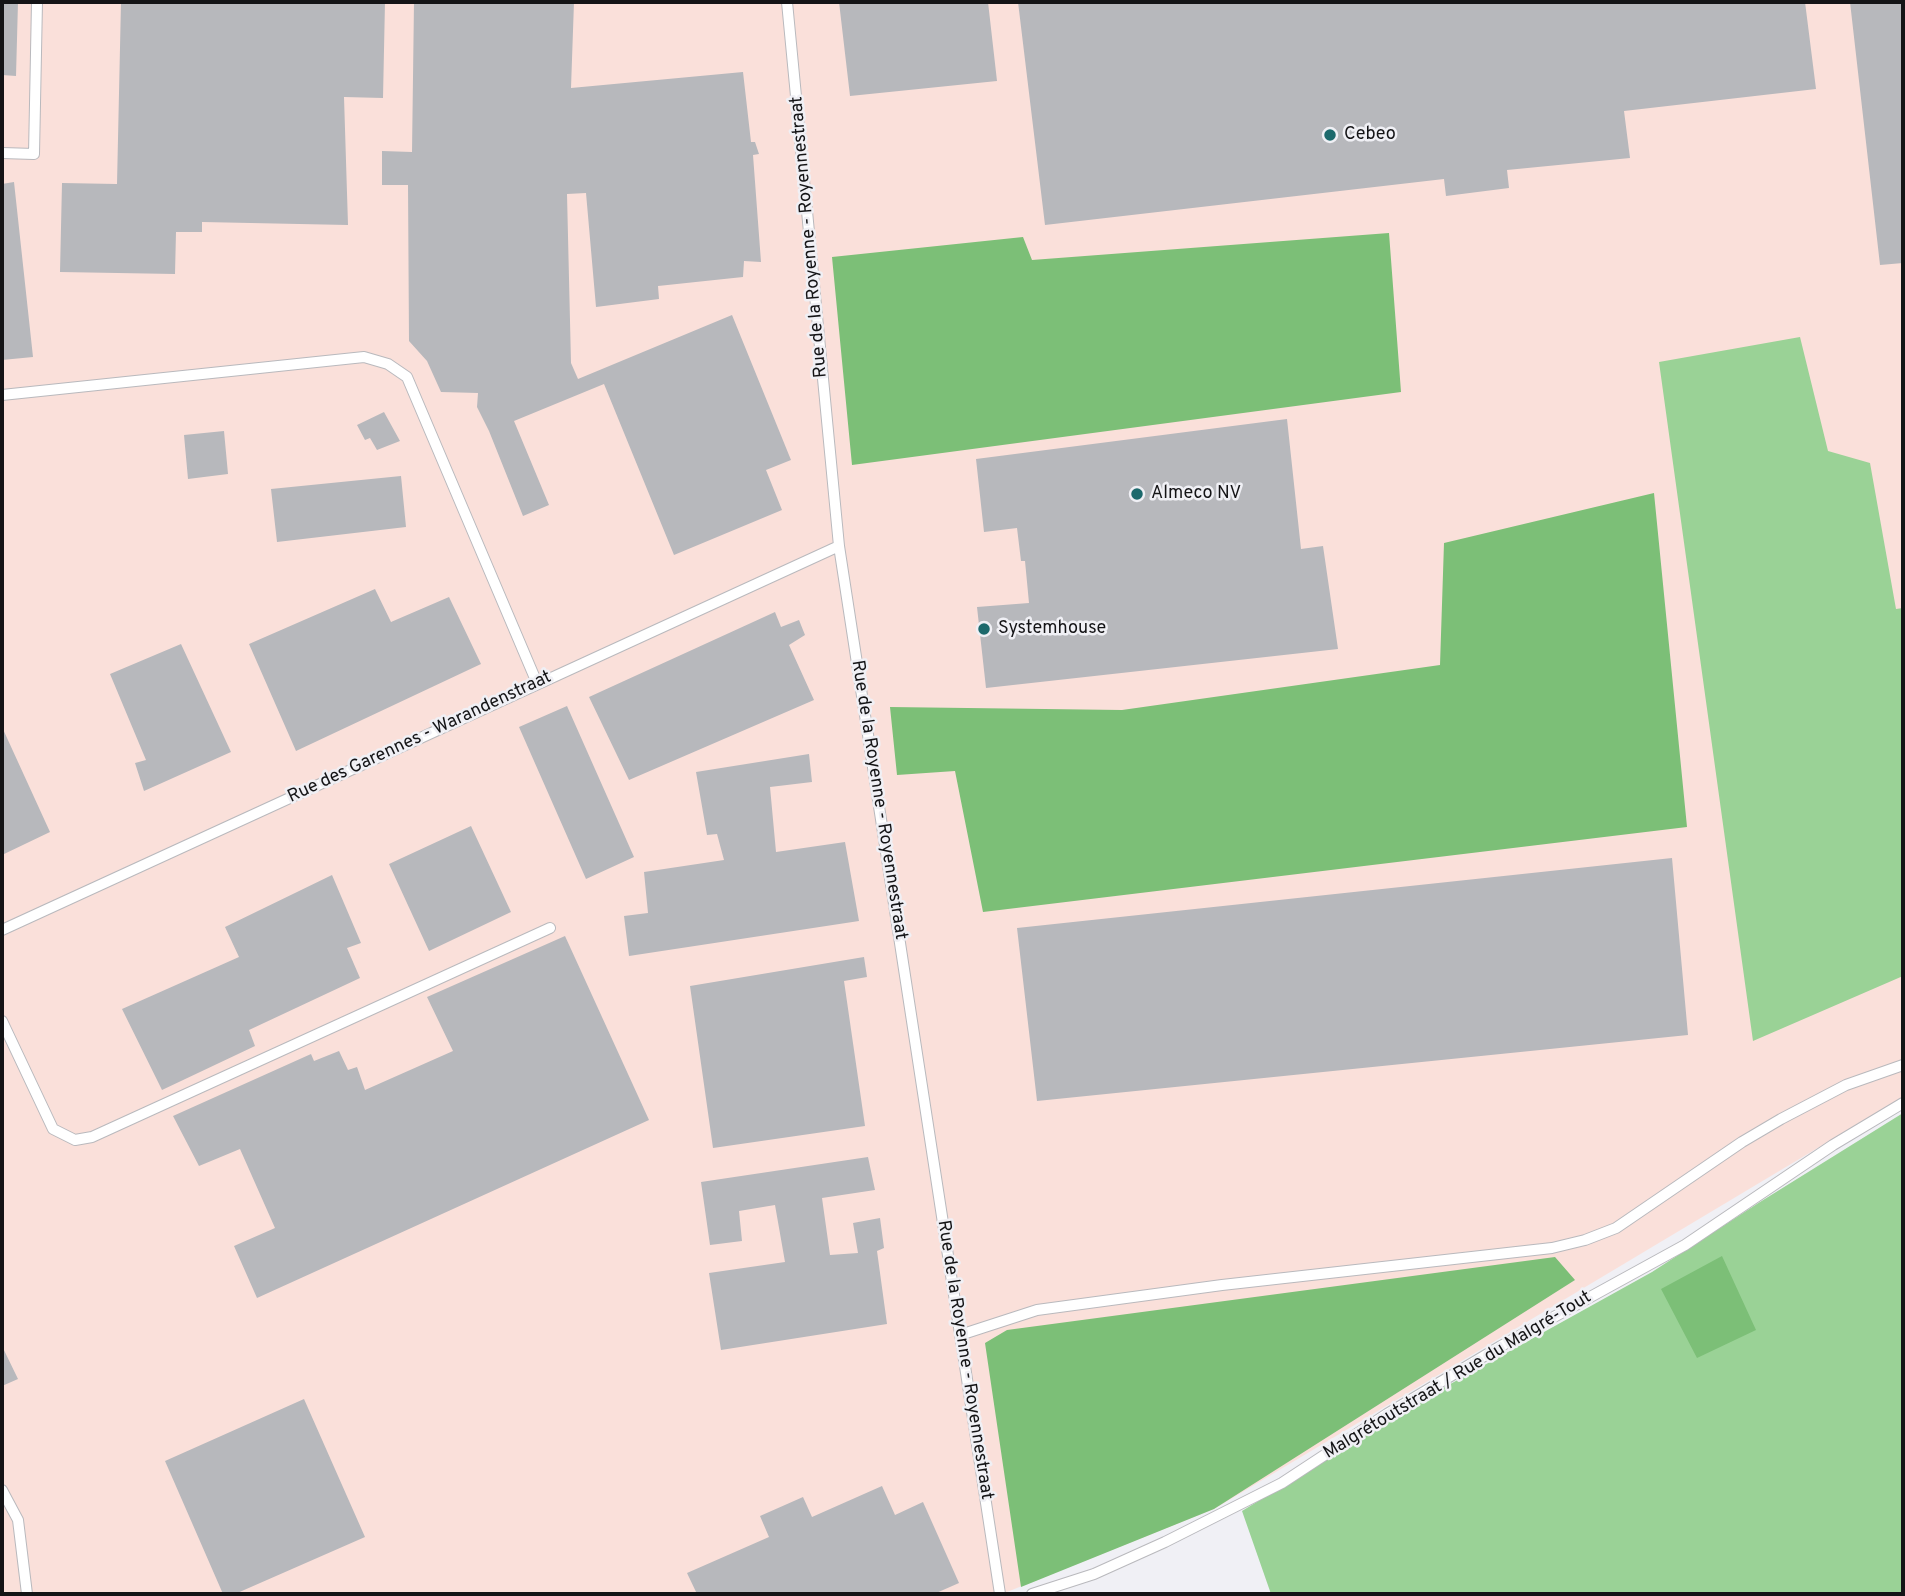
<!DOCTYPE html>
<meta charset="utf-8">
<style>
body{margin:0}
#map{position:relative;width:1905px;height:1596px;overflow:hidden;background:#f0f0f5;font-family:Overpass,sans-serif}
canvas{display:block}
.frame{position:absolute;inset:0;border:4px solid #141416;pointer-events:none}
</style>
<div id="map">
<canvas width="1905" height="1596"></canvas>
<div class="frame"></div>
</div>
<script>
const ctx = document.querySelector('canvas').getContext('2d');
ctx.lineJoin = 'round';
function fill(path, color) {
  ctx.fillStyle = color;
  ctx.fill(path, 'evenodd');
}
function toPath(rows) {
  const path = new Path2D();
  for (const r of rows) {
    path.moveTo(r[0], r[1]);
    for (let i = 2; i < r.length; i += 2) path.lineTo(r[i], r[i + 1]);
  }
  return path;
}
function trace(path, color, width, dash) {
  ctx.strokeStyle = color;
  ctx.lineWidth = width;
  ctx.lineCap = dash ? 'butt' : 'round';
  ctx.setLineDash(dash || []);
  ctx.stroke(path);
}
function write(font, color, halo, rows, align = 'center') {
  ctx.font = font + ' Overpass,sans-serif';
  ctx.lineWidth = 5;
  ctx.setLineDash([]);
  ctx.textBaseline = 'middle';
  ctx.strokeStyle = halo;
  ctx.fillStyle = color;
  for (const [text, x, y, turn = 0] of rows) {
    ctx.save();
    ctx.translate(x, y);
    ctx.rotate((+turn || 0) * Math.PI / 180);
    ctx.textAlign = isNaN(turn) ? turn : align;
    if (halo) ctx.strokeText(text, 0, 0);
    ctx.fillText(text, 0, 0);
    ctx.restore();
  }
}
fill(toPath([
 [2,2,1903,2,1903,1097,1214,1509,1002,1594,2,1594]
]), '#fae0da');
fill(toPath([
 [1800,337,1828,451,1870,463,1896,609,1903,608,1903,976,1753,1041,1659,362],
 [1903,1113,1903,1594,1271,1594,1242,1511,1445,1387,1652,1272,1760,1202]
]), '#9ad296');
fill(toPath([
 [1389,233,1401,392,852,465,832,257,1023,237,1032,260],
 [1654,493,1687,827,983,912,955,771,897,775,890,707,1122,710,1440,665,1444,543],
 [1722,1256,1756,1330,1697,1358,1661,1289],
 [1555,1257,1575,1280,1214,1509,1021,1587,985,1343,1007,1330]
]), '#7cbf77');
fill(toPath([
 [2,2,18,2,16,76,2,75],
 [121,2,385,2,383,98,344,97,348,225,202,222,202,232,176,232,175,274,60,272,62,183,117,184],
 [414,2,574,2,571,88,743,72,751,142,755,142,759,154,753,155,761,262,744,261,743,277,658,286,659,299,596,307,586,193,567,194,571,363,578,379,732,315,791,460,766,470,782,510,674,555,604,384,514,421,549,505,523,516,489,431,477,407,478,393,441,392,427,361,409,341,408,185,382,185,382,151,412,152],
 [839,2,988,2,997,81,850,96],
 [1018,2,1805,2,1816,89,1624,111,1630,158,1507,170,1509,188,1446,196,1444,179,1045,225],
 [1850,2,1903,2,1903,263,1880,265],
 [14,182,33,357,2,360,2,184],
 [384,412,400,441,377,450,370,438,365,440,357,425],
 [1287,419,1301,549,1323,546,1338,649,986,688,977,607,1029,603,1025,561,1021,561,1017,528,984,532,976,459],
 [224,431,228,474,188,479,184,435],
 [401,476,406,527,277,542,271,489],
 [375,589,391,622,449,597,481,664,296,751,249,644],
 [775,612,781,627,799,620,805,635,789,645,814,700,629,780,589,697],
 [181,644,231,752,144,791,135,763,146,760,110,674],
 [567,706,634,857,586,879,519,727],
 [2,727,50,832,2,855],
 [809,754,812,782,770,787,776,852,845,842,859,921,629,956,624,916,648,913,644,872,724,860,717,834,707,835,696,772],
 [471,826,511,912,429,951,389,864],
 [1672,858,1688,1035,1037,1101,1017,928],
 [332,875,361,943,347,948,360,978,249,1030,255,1046,162,1090,122,1009,239,957,225,927],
 [565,936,649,1120,257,1298,234,1246,275,1228,240,1149,199,1166,173,1116,311,1054,314,1061,339,1051,348,1070,357,1067,365,1090,453,1051,427,997],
 [864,957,867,977,844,981,865,1126,713,1148,690,986],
 [868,1157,875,1190,822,1198,830,1255,858,1253,853,1223,880,1218,884,1248,877,1251,887,1324,721,1350,709,1273,785,1262,775,1205,739,1211,742,1241,710,1245,701,1182],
 [2,1346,18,1379,2,1386],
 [304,1399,365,1537,235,1594,223,1594,165,1461],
 [882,1486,895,1515,923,1502,959,1583,934,1594,697,1594,687,1573,769,1537,760,1516,803,1497,812,1517]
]), '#b7b8bc');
const service = toPath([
 [787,2,839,546,1000,1594],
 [2,153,34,154,37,2],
 [2,395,364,357,388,364,407,377,537,683],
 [2,930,839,546],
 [2,1021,53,1129,75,1140,92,1137,550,928],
 [960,1335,1037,1310,1222,1285,1552,1248,1585,1240,1616,1228,1742,1142,1781,1119,1846,1085,1903,1065],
 [2,1490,18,1520,27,1594],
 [1032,1594,1094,1574,1165,1542,1282,1483,1387,1414,1501,1346,1685,1245,1833,1145,1903,1103]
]);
trace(service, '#b9b9bd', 12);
trace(service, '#fff', 10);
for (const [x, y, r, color] of [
 [1330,135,7,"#1c696c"],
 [1137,494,7,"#1c696c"],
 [984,629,7,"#1c696c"]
]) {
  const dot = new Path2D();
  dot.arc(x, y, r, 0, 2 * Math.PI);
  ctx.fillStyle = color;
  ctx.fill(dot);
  trace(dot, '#f0f0f5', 2.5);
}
write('18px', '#141416', '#f0f0f5', [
 ["Cebeo",1344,135],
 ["Almeco NV",1151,494],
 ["Systemhouse",998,629]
], 'left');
write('18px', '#141416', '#f0f0f5', [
 ["Rue de la Royenne - Royennestraat",810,237,-95],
 ["Rue des Garennes - Warandenstraat",420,738,-25],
 ["Rue de la Royenne - Royennestraat",878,800,81],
 ["Rue de la Royenne - Royennestraat",964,1360,81],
 ["Malgrétoutstraat / Rue du Malgré-Tout",1458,1376,-31]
]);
</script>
